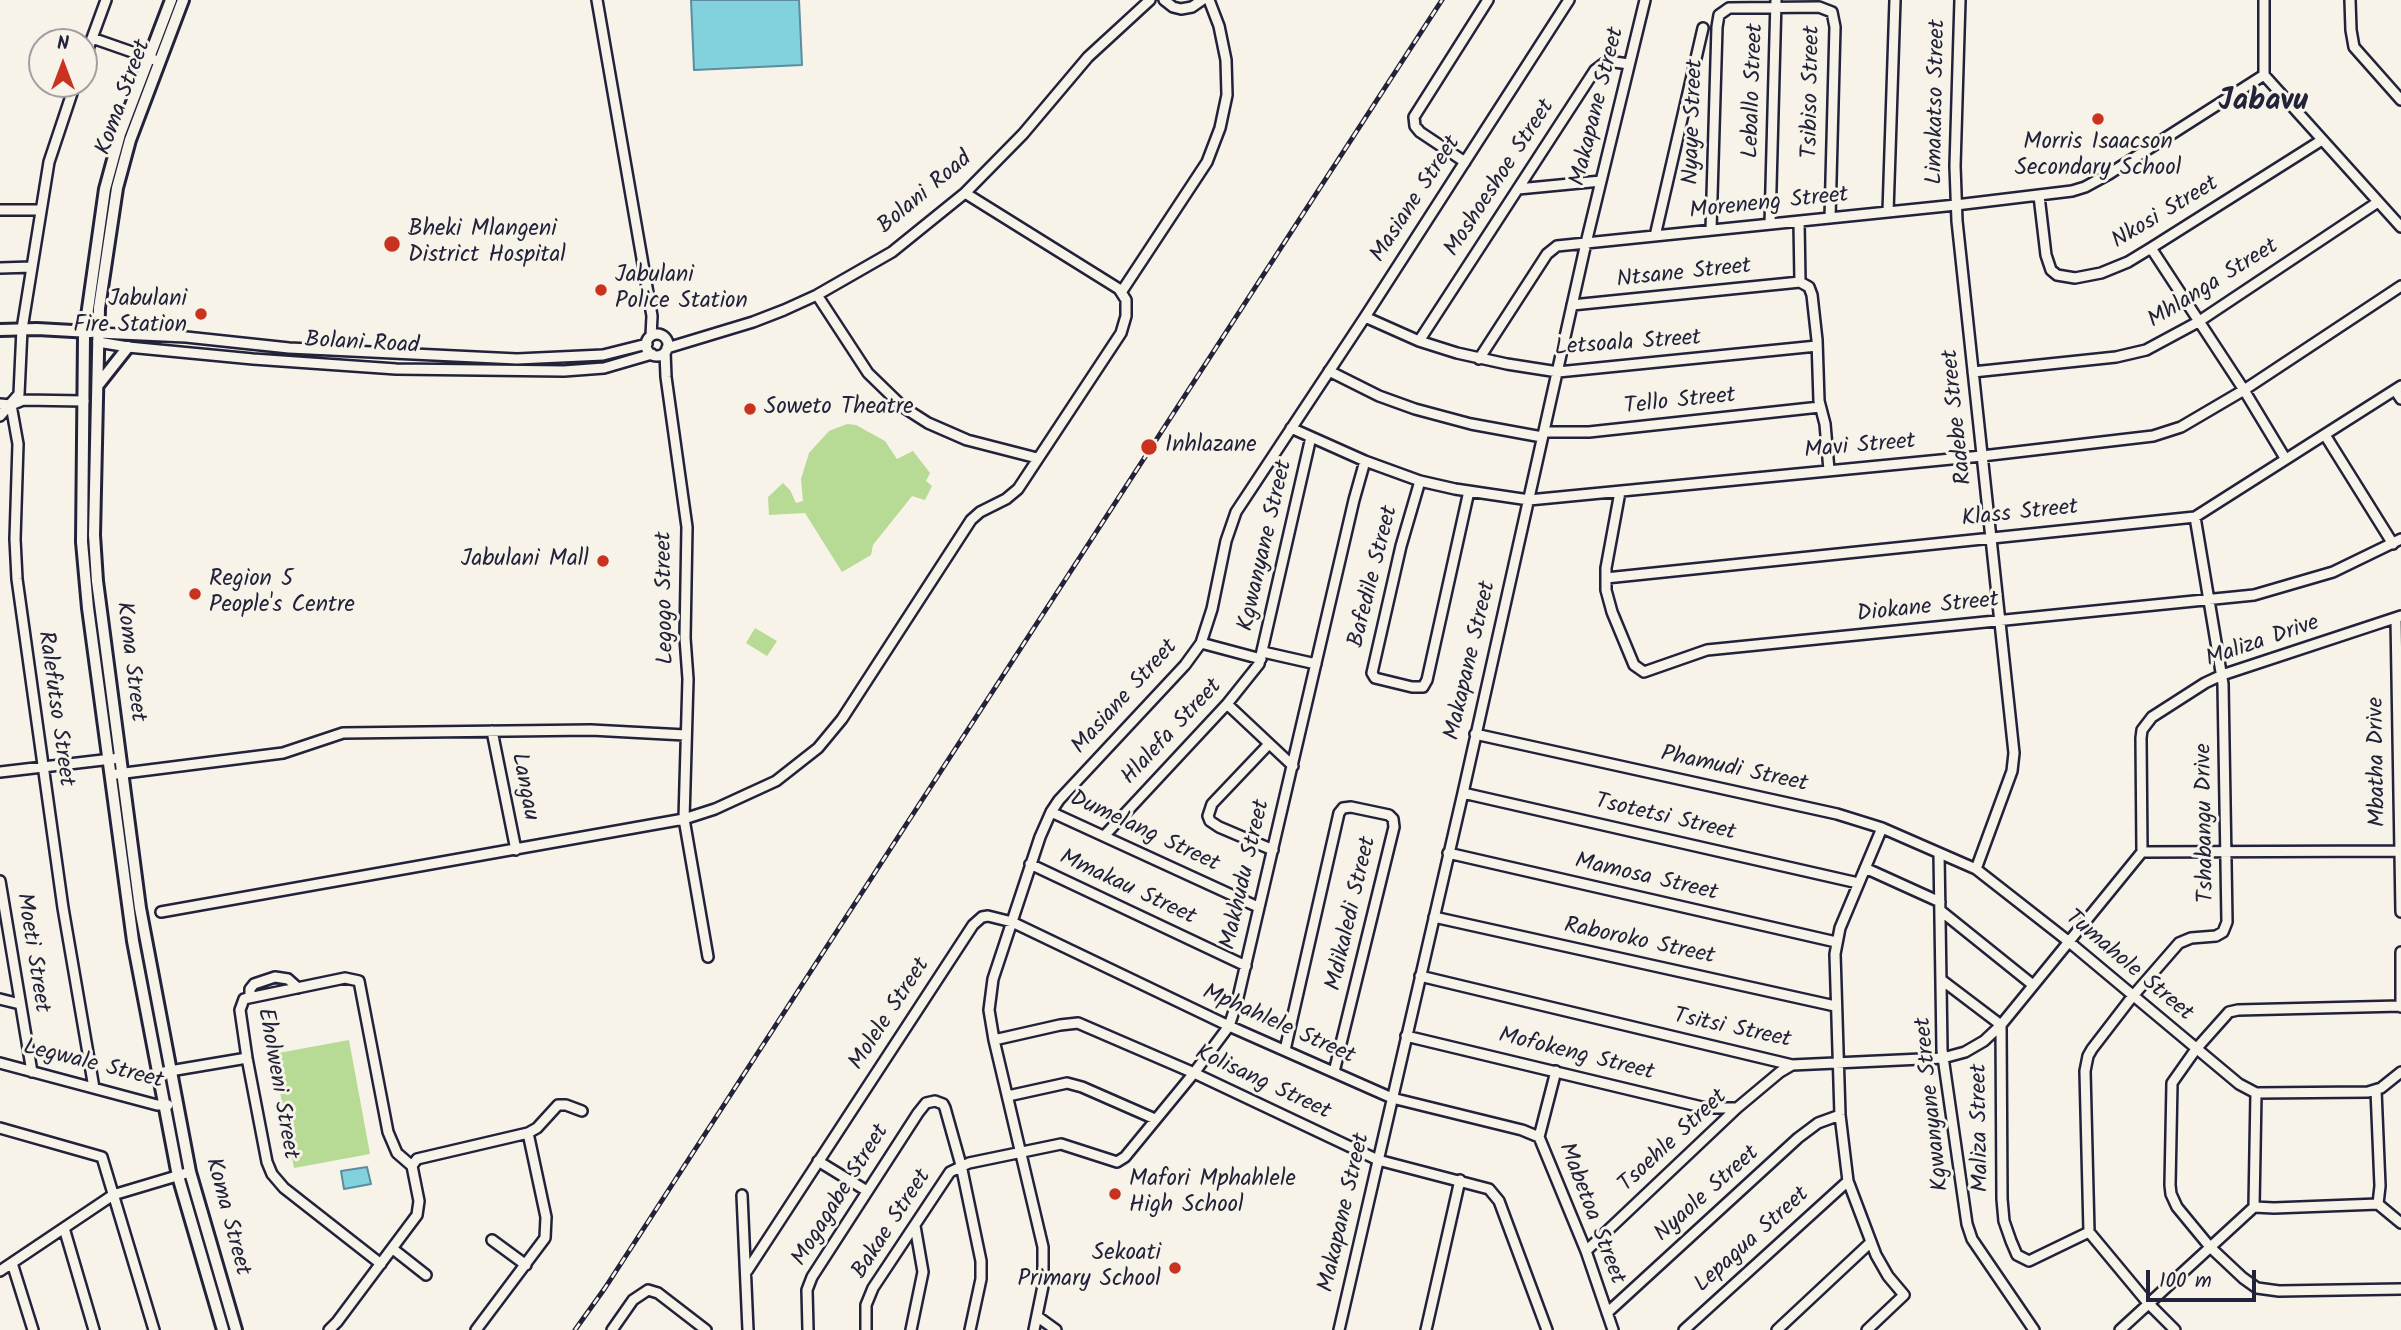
<!DOCTYPE html>
<style>
body{margin:0}
#map{position:relative;width:2401px;height:1330px;overflow:hidden;background:#f7f3e8;font-family:Kalam,sans-serif}
canvas{display:block}
.north{position:absolute;left:28px;top:28px;width:70px;height:70px;box-sizing:border-box;background:#f7f3e8;border:2px solid #a29fa3;border-radius:50%;rotate:0deg;font-size:19px;font-weight:700;line-height:28px;text-align:center;color:#22223b}
.north::after{content:'';display:block;margin:auto;width:24px;height:32px;background:#c8321e;clip-path:polygon(50% 0,100% 100%,50% 72%,0 100%)}
.scale{position:absolute;left:2146px;top:1270px;width:110px;height:32px;box-sizing:border-box;border:4px solid #22223b;border-top:0;padding-left:9px;font-size:21px;line-height:24px;white-space:nowrap;color:#22223b;-webkit-text-stroke:5px #f7f3e8;paint-order:stroke}
</style>
<div id="map">
<canvas width="2401" height="1330"></canvas>
<div class="north">N</div>
<div class="scale">100 m</div>
</div>
<script>
const ctx = document.querySelector('canvas').getContext('2d');
ctx.lineJoin = 'round';
function fill(path, color) {
  ctx.fillStyle = color;
  ctx.fill(path, 'evenodd');
}
function toPath(rows) {
  const path = new Path2D();
  for (const r of rows) {
    if (r.length === 3) {
      path.moveTo(r[0] + r[2], r[1]);
      path.arc(r[0], r[1], r[2], 0, 2 * Math.PI);
      continue;
    }
    path.moveTo(r[0], r[1]);
    for (let i = 2; i < r.length; i += 2) path.lineTo(r[i], r[i + 1]);
  }
  return path;
}
function trace(path, color, width, dash) {
  ctx.strokeStyle = color;
  ctx.lineWidth = width;
  ctx.lineCap = dash ? 'butt' : 'round';
  ctx.setLineDash(dash || []);
  ctx.stroke(path);
}
function write(font, color, halo, rows, align = 'center') {
  ctx.font = font + ' Kalam,sans-serif';
  ctx.lineWidth = 6;
  ctx.setLineDash([]);
  ctx.textBaseline = 'middle';
  ctx.strokeStyle = halo;
  ctx.fillStyle = color;
  for (const [text, x, y, turn = 0] of rows) {
    ctx.save();
    ctx.translate(x, y);
    ctx.rotate((+turn || 0) * Math.PI / 180);
    ctx.textAlign = isNaN(turn) ? turn : align;
    if (halo) ctx.strokeText(text, 0, 0);
    ctx.fillText(text, 0, 0);
    ctx.restore();
  }
}
fill(toPath([
 [847,424,856,425,885,441,897,459,913,451,930,473,926,481,932,486,925,500,912,496,873,545,871,555,842,572,805,513,769,515,768,497,783,483,790,490,796,503,803,501,801,479,809,453,829,431],
 [755,628,777,641,767,656,746,643],
 [349,1040,370,1154,294,1168,273,1054]
]), '#b7da94');
const water = toPath([
 [691,0,799,0,802,65,694,70,691,0],
 [367,1167,371,1184,344,1189,341,1171,367,1167]
]);
fill(water, '#82d2de');
trace(water, '#5c8c9d', 2);
const minor = toPath([
 [597,0,652,316,651,336],
 [1164,0,1173,7,1181,9,1192,7,1202,0],
 [1960,0,1955,166,1957,221,2014,753,2012,771,1976,869],
 [2264,0,2264,75,2401,227],
 [2350,0,2351,30,2354,47,2401,100],
 [92,38,155,60],
 [84,60,106,0],
 [1465,162,1420,132,1415,126,1414,117,1488,0],
 [1518,189,1601,181],
 [2039,196,2046,255,2051,270,2057,275,2075,278,2101,273,2128,262,2151,248,2322,140],
 [0,210,41,210],
 [1888,212,1895,0],
 [1799,222,1800,282,1809,287,1812,295,1817,340,1819,401,1825,424,1829,470],
 [1770,224,1776,0],
 [1711,230,1717,27,1719,15,1729,8,1819,7,1832,12,1835,27,1830,218],
 [1655,236,1703,28],
 [2151,248,2244,390,2285,458],
 [0,268,32,267],
 [1122,291,1207,162,1220,128,1227,95,1226,60,1219,26,1209,0],
 [817,295,868,373,903,407,928,423,967,440,1037,458],
 [1572,305,1800,282],
 [1365,317,1419,341,1457,353,1507,364,1558,372,1817,346],
 [98,333,186,337,289,348,517,359,603,355,647,344],
 [657,345,11],
 [1419,341,1595,70,1607,61,1629,64],
 [98,342,128,347,253,359,396,369,564,371,604,368,652,354],
 [667,348,753,322,784,310,817,295,892,252,965,193,1023,134,1088,57,1150,0],
 [665,352,666,377,687,527,685,638,688,679,684,819,708,957],
 [1479,359,1547,254,1557,246,1956,205,2072,191,2085,187,2109,174,2264,75],
 [1329,371,1379,396,1415,409,1471,424,1542,437],
 [1973,372,2116,357,2146,350,2198,322,2378,202],
 [2395,390,2401,399],
 [0,404,11,405,23,400,84,401],
 [11,405,18,444,15,539,17,579,63,908,94,1088],
 [0,416,19,394,22,329,49,162,75,84],
 [1291,428,1365,461,1420,481,1455,489,1529,500,1982,456,2153,436,2181,427,2244,390,2401,286],
 [1544,432,1589,432,1820,407],
 [2325,435,2393,544],
 [1420,481,1401,546,1372,673,1375,678,1412,687,1423,687,1427,680,1469,491],
 [1620,492,1606,568,1606,590,1612,612,1634,665,1644,672,1707,650,2254,595,2333,572,2401,539],
 [1606,578,2195,517,2401,386],
 [2396,618,2401,912],
 [1201,643,1261,659],
 [1263,652,1316,664],
 [1227,704,1293,766],
 [492,731,516,850],
 [1475,734,1837,814,1882,828,1976,869,2068,941,2239,1084,2256,1093,2368,1092,2381,1088,2401,1072],
 [1269,744,1212,804,1208,816,1210,821,1219,827,1273,850],
 [0,772,120,758],
 [117,774,283,753,343,733,591,730,685,735],
 [1463,793,1858,883],
 [1051,812,1258,907],
 [1105,835,1227,704,1259,664,1311,437],
 [2142,852,2401,851],
 [1448,853,1836,942],
 [1939,853,1942,1050,1967,1224,1972,1239,2034,1330],
 [1030,864,1246,966],
 [1865,868,1940,902],
 [0,881,32,1072],
 [1941,911,2033,985],
 [161,912,684,819,715,809,776,781,818,748,842,719,971,520,980,512,1006,499,1018,489,1121,333,1126,316,1126,300,1119,289,965,193],
 [1434,917,1835,1006],
 [2401,952,2401,1007],
 [1420,976,1792,1065,1943,1058,1965,1052,1984,1041,2001,1025,2142,852,2141,738,2142,730,2152,717,2205,683,2222,675,2401,616],
 [1943,981,2001,1025],
 [250,997,250,989,254,984,275,977,288,979,298,988],
 [0,999,20,1004],
 [2400,1006,2238,1010,2229,1012,2196,1049,2172,1083,2170,1185,2171,1194,2177,1207,2210,1247,2243,1278,2257,1288,2279,1291,2401,1289],
 [2001,1025,2002,1199,2004,1221,2011,1241,2017,1255,2029,1261,2089,1232],
 [1406,1036,1706,1108,1737,1108],
 [994,1040,1060,1025,1078,1023,1194,1073,1378,1160,1489,1189,1499,1201,1547,1330],
 [1285,1050,1339,813,1343,808,1351,807,1389,815,1393,819,1394,827,1334,1072],
 [0,1063,157,1105,168,1105],
 [1556,1071,1539,1137,1586,1251,1613,1330],
 [158,1073,247,1058],
 [2376,1090,2380,1186,2378,1204],
 [1008,1096,1067,1083,1082,1087,1155,1119],
 [0,1128,102,1157,154,1330],
 [818,1161,867,1191],
 [742,1195,748,1330],
 [2378,1204,2401,1223],
 [2254,1207,2274,1208,2378,1204],
 [2254,1207,2256,1093],
 [64,1228,94,1330],
 [492,1240,526,1265],
 [393,1249,426,1275],
 [1586,1251,1737,1108,1780,1072,1792,1065],
 [12,1263,33,1330],
 [381,1264,284,1188,272,1174,267,1162,247,1058,240,1010,244,999,345,978,359,981,388,1132,397,1153,412,1166],
 [0,1271,113,1195,190,1172],
 [747,1271,973,925,982,917,988,916,1012,922,1229,1026,1392,1098,1522,1130,1539,1137],
 [1607,1313,1798,1138,1818,1123,1840,1115],
 [1038,1317,1056,1330],
 [329,1330,337,1322,417,1215,419,1201,412,1166,417,1159,528,1133,537,1128,558,1105,566,1105,582,1111],
 [476,1330,545,1238,546,1217,528,1133],
 [612,1330,633,1300,648,1290,658,1293,706,1330],
 [808,1330,807,1290,812,1277,918,1113,926,1103,935,1101,943,1104,945,1108,961,1165,981,1261,981,1279,970,1330],
 [866,1330,866,1305,873,1288,950,1172,969,1163,1061,1144,1117,1162,1125,1157,1194,1073,1229,1026,1237,1002,1354,500,1365,461],
 [911,1330,923,1272,915,1226],
 [1034,1330,1043,1286,1043,1247,994,1040,989,1010,993,979,1040,837,1051,812,1059,800,1185,665,1201,643,1212,609,1226,541,1236,512,1365,317,1569,0],
 [1339,1330,1463,793,1586,243,1645,0],
 [1426,1330,1460,1180],
 [1684,1330,1848,1181],
 [1777,1330,1870,1243],
 [1867,1330,1904,1295,1888,1276,1876,1255,1848,1181,1840,1115,1835,954,1840,928,1882,828],
 [2120,1330,2254,1207],
 [2175,1330,2148,1303,2089,1232,2085,1071,2088,1056,2092,1049,2132,997,2179,943,2191,938,2216,936,2223,932,2227,922,2223,684,2195,517]
]);
const major = toPath([
 [171,0,120,134,105,189,84,337,82,542,88,608,133,941,178,1176,223,1330],
 [183,0,130,140,117,188,99,308,94,535,97,581,140,908,190,1172,236,1330],
 [0,330,37,329,91,332],
 [98,385,128,347]
]);
trace(minor, '#22223b', 14);
trace(major, '#22223b', 16);
trace(minor, '#f7f3e8', 9);
trace(major, '#f7f3e8', 10);
const rail = toPath([
 [575,1330,605,1288,1442,0]
]);
trace(rail, '#22223b', 5);
trace(rail, '#f7f3e8', 2.5, [8]);
for (const [x, y, r, color] of [
 [2098,119,7,"#c8321e"],
 [392,244,9,"#c8321e"],
 [601,290,7,"#c8321e"],
 [201,314,7,"#c8321e"],
 [750,409,7,"#c8321e"],
 [1149,447,9,"#c8321e"],
 [603,561,7,"#c8321e"],
 [195,594,7,"#c8321e"],
 [1115,1194,7,"#c8321e"],
 [1175,1268,7,"#c8321e"]
]) {
  const dot = new Path2D();
  dot.arc(x, y, r, 0, 2 * Math.PI);
  ctx.fillStyle = color;
  ctx.fill(dot);
  trace(dot, '#f7f3e8', 2.5);
}
write('23px', '#22223b', '#f7f3e8', [
 ["Leballo Street",1755,91,-88],
 ["Tsibiso Street",1813,92,-89],
 ["Koma Street",125,98,-70],
 ["Limakatso Street",1938,102,-89],
 ["Makapane Street",1599,107,-76],
 ["Nyaye Street",1695,122,-88],
 ["Moshoeshoe Street",1501,179,-57],
 ["Bolani Road",926,194,-40],
 ["Masiane Street",1417,200,-57],
 ["Moreneng Street",1769,205,-6],
 ["Nkosi Street",2166,214,-31],
 ["Ntsane Street",1684,275,-6],
 ["Mhlanga Street",2214,285,-32],
 ["Bolani Road",362,345,3],
 ["Letsoala Street",1628,345,-4],
 ["Tello Street",1680,403,-6],
 ["Radebe Street",1959,417,-96],
 ["Mavi Street",1860,448,-5],
 ["Klass Street",2020,515,-6],
 ["Kgwanyane Street",1267,546,-77],
 ["Bafedile Street",1375,577,-76],
 ["Legogo Street",667,598,-91],
 ["Diokane Street",1928,609,-6],
 ["Maliza Drive",2263,643,-19],
 ["Makapane Street",1472,661,-77],
 ["Koma Street",129,662,83],
 ["Masiane Street",1126,698,-48],
 ["Ralefutso Street",54,709,82],
 ["Hlalefa Street",1173,733,-47],
 ["Mbatha Drive",2379,762,-91],
 ["Phamudi Street",1734,771,12],
 ["Langau",523,787,79],
 ["Tsotetsi Street",1665,819,13],
 ["Tshabangu Drive",2207,823,-91],
 ["Dumelang Street",1144,833,25],
 ["Makhudu Street",1247,875,-77],
 ["Mamosa Street",1646,879,13],
 ["Mmakau Street",1127,889,25],
 ["Mdikaledi Street",1353,914,-77],
 ["Raboroko Street",1639,943,12],
 ["Moeti Street",31,953,81],
 ["Tumahole Street",2128,967,40],
 ["Molele Street",891,1015,-57],
 ["Mphahlele Street",1278,1026,24],
 ["Tsitsi Street",1732,1030,12],
 ["Mofokeng Street",1576,1056,14],
 ["Legwale Street",93,1066,14],
 ["Eholweni Street",276,1084,80],
 ["Kolisang Street",1262,1084,25],
 ["Kgwanyane Street",1934,1104,-96],
 ["Maliza Street",1982,1128,-91],
 ["Tsoehle Street",1674,1142,-43],
 ["Nyaole Street",1708,1195,-42],
 ["Mogagabe Street",842,1196,-58],
 ["Makapane Street",1346,1213,-77],
 ["Mabetoa Street",1590,1214,69],
 ["Koma Street",226,1217,75],
 ["Bakae Street",893,1225,-57],
 ["Lepagua Street",1753,1241,-42]
]);
write('23px', '#22223b', '#f7f3e8', [
 ["Morris Isaacson",2098,144,"center"],
 ["Secondary School",2098,170,"center"],
 ["Bheki Mlangeni",408,231],
 ["District Hospital",408,257],
 ["Jabulani",615,277],
 ["Police Station",615,303],
 ["Jabulani",187,301,"right"],
 ["Fire Station",187,327,"right"],
 ["Soweto Theatre",764,409],
 ["Inhlazane",1165,447],
 ["Jabulani Mall",589,561,"right"],
 ["Region 5",209,581],
 ["People's Centre",209,607],
 ["Mafori Mphahlele",1129,1181],
 ["High School",1129,1207],
 ["Sekoati",1161,1255,"right"],
 ["Primary School",1161,1281,"right"]
], 'left');
write('bold 30px', '#22223b', '#f7f3e8', [
 ["Jabavu",2263,104]
]);
</script>
